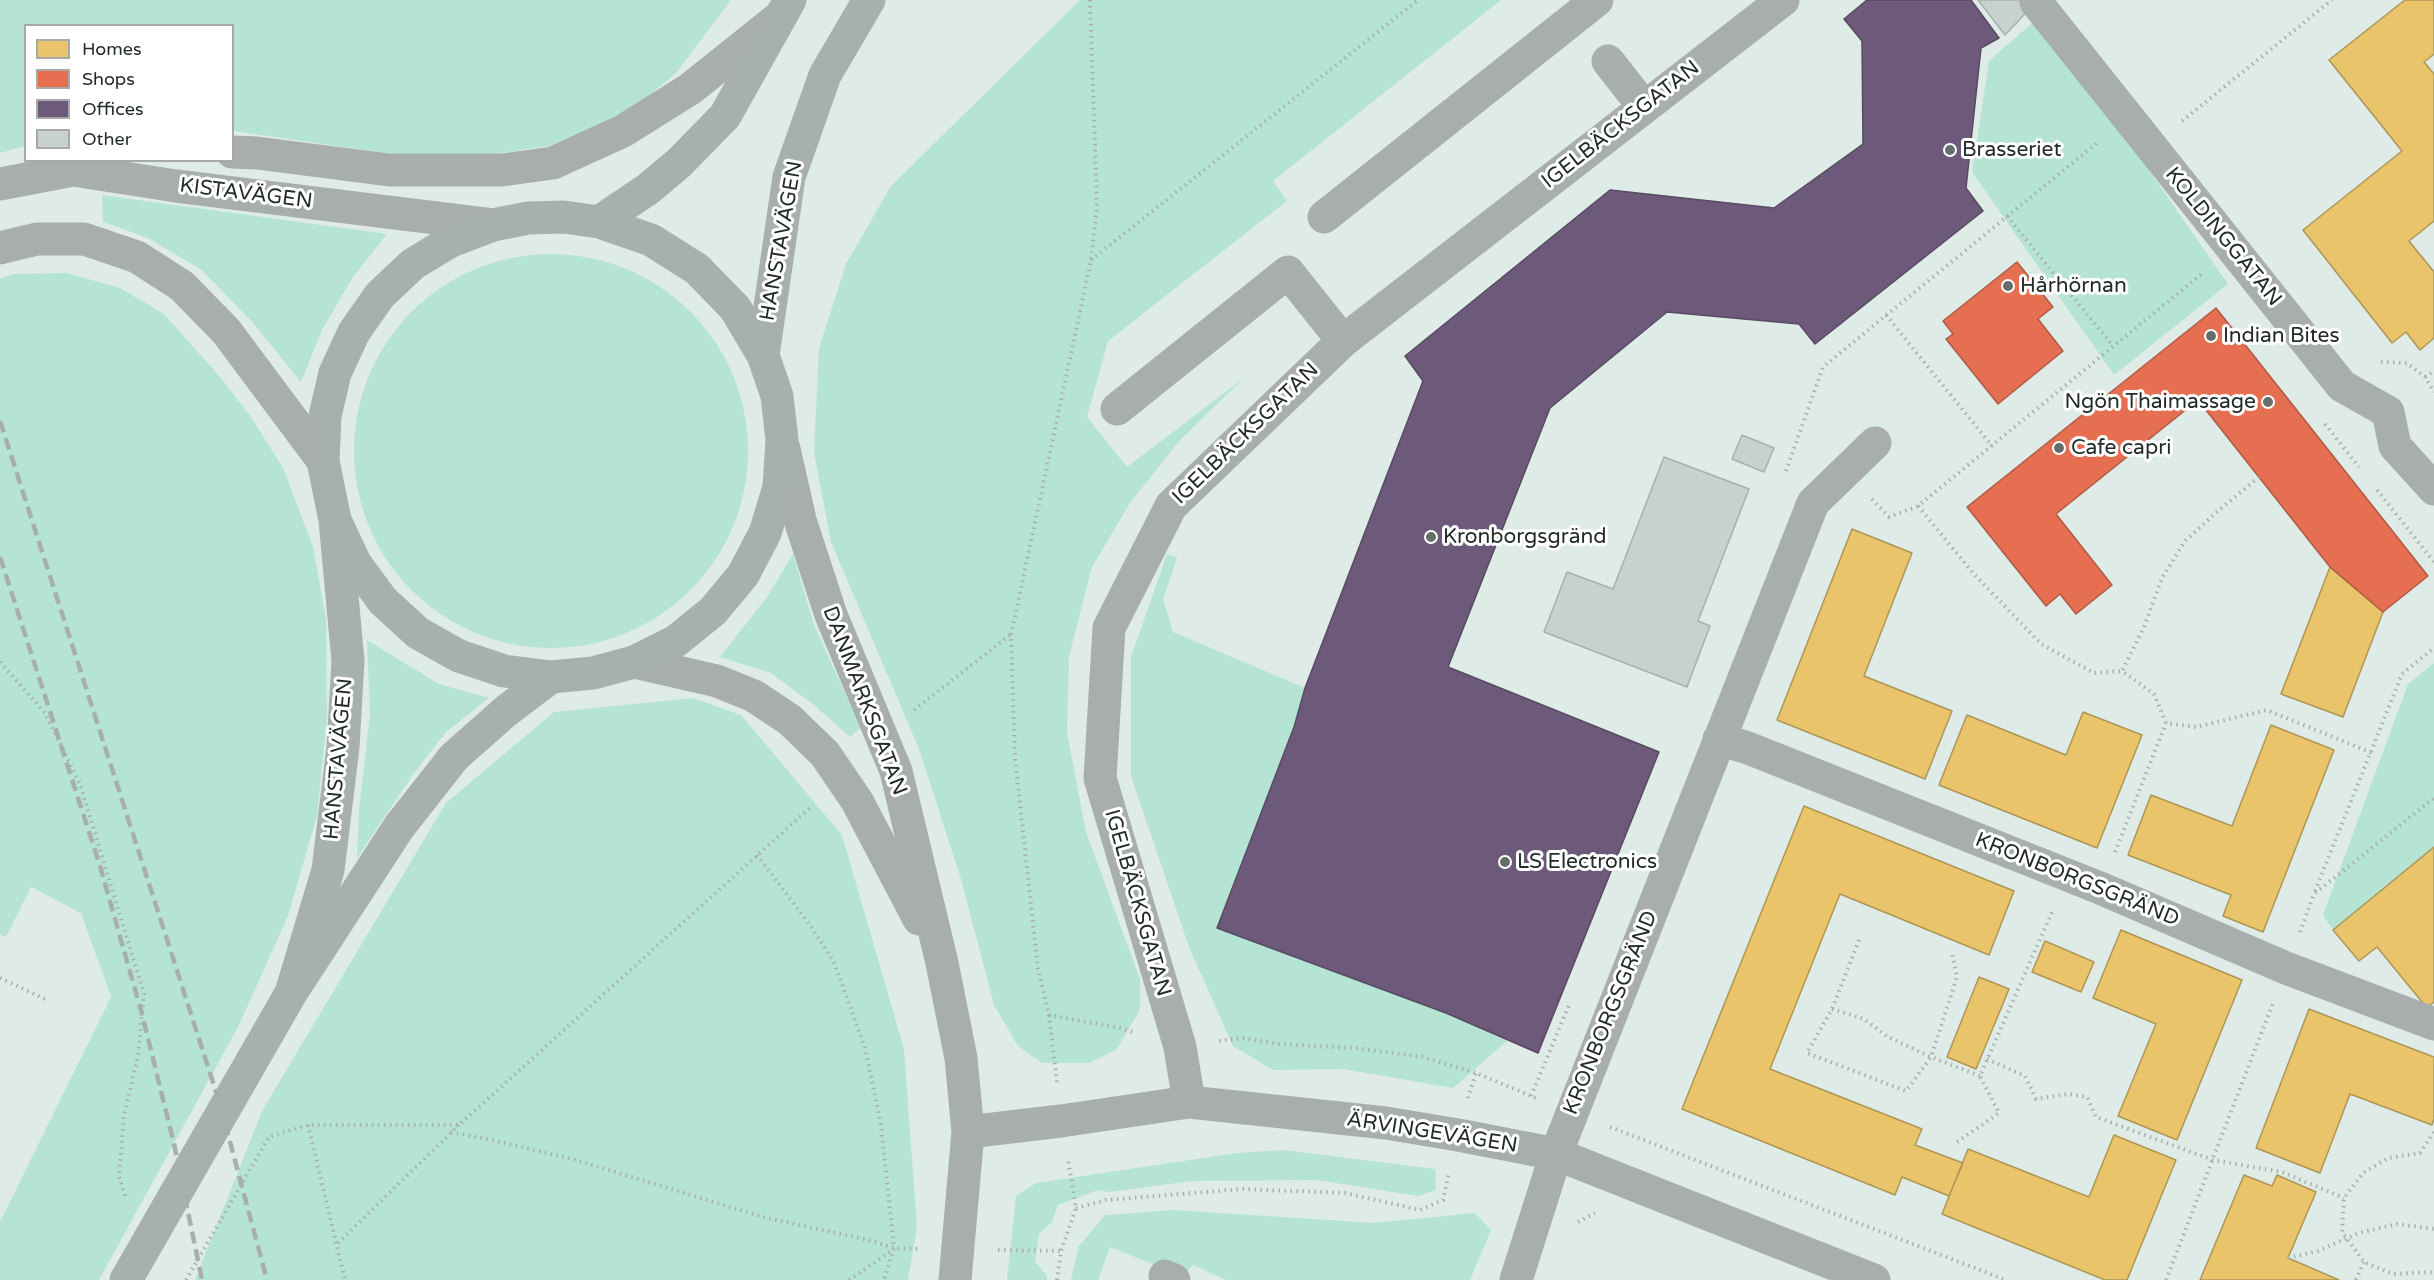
<!DOCTYPE html>
<meta charset="utf-8">
<style>
body{margin:0}
#map{position:relative;width:2434px;height:1280px;overflow:hidden;background:#dfebe7;font-family:"Varela Round",sans-serif}
canvas{display:block}
.legend{position:absolute;left:24px;top:24px;width:210px;height:138px;box-sizing:border-box;background:#fff;border:2px solid #a7aaa9;margin:0;padding:8px 10px;list-style:none;font-size:18px;color:#232b28}
.legend li{display:flex;align-items:center;gap:12px;height:30px}
.legend b{width:30px;border:2px solid #a7aaa9}
</style>
<div id="map">
<canvas width="2434" height="1280"></canvas>
<ul class="legend">
<li><b style="height:16px;background:#e9c46a"></b>Homes</li>
<li><b style="height:16px;background:#e76f51"></b>Shops</li>
<li><b style="height:16px;background:#6d597a"></b>Offices</li>
<li><b style="height:16px;background:#c7d2ce"></b>Other</li>
</ul>
</div>
<script>
const ctx = document.querySelector('canvas').getContext('2d');
ctx.lineJoin = 'round';
function fill(path, color) {
  ctx.fillStyle = color;
  ctx.fill(path, 'evenodd');
}
function toPath(rows) {
  const path = new Path2D();
  for (const r of rows) {
    if (r.length === 3) {
      path.moveTo(r[0] + r[2], r[1]);
      path.arc(r[0], r[1], r[2], 0, 2 * Math.PI);
      continue;
    }
    path.moveTo(r[0], r[1]);
    for (let i = 2; i < r.length; i += 2) path.lineTo(r[i], r[i + 1]);
  }
  return path;
}
function trace(path, color, width, dash) {
  ctx.strokeStyle = color;
  ctx.lineWidth = width;
  ctx.lineCap = dash ? 'butt' : 'round';
  ctx.setLineDash(dash || []);
  ctx.stroke(path);
}
function write(font, color, halo, rows, align = 'center') {
  ctx.font = font + ' "Varela Round",sans-serif';
  ctx.lineWidth = 6;
  ctx.setLineDash([]);
  ctx.textBaseline = 'middle';
  ctx.strokeStyle = halo;
  ctx.fillStyle = color;
  for (const [text, x, y, turn = 0] of rows) {
    ctx.save();
    ctx.translate(x, y);
    ctx.rotate((+turn || 0) * Math.PI / 180);
    ctx.textAlign = isNaN(turn) ? turn : align;
    if (halo) ctx.strokeText(text, 0, 0);
    ctx.fillText(text, 0, 0);
    ctx.restore();
  }
}
fill(toPath([
 [0,0,731,0,676,73,626,115,549,146,479,156,412,157,233,131,232,26,26,26,25,146,0,153],
 [1080,0,1501,0,1273,181,1287,201,1108,341,1087,417,1127,467,1244,378,1180,440,1130,503,1092,567,1069,656,1067,733,1086,832,1140,979,1140,1010,1116,1050,1089,1063,1042,1063,1018,1046,994,1005,961,879,919,749,831,542,814,452,819,348,846,264,891,186],
 [2041,15,2228,284,2114,375,1972,172,1989,61],
 [102,195,387,234,353,277,322,330,301,382,253,323,202,270,148,238,103,222],
 [551,451,197],
 [67,273,120,288,164,314,221,378,251,417,283,468,313,547,326,619,327,717,317,816,288,916,238,1027,99,1280,0,1280,0,1222,111,997,81,913,31,887,6,937,0,934,0,279,12,274],
 [793,554,814,625,861,728,850,737,814,705,771,673,720,657,767,597],
 [1167,554,1177,558,1163,599,1173,632,1305,688,1294,727,1217,928,1446,1013,1507,1041,1453,1088,1343,1069,1273,1070,1233,1046,1189,947,1131,776,1131,657],
 [367,640,439,684,489,698,445,733,412,776,357,858,359,809,370,715],
 [2434,663,2434,847,2333,930,2323,915,2408,684],
 [693,698,741,715,842,835,904,1049,917,1227,908,1280,195,1280,263,1109,446,803,554,712],
 [1284,1150,1435,1169,1436,1190,1418,1196,1317,1180,1192,1181,1109,1192,1098,1190,1058,1205,1052,1222,1039,1234,1035,1262,1047,1276,1047,1280,1007,1280,1016,1196,1036,1183,1237,1153],
 [1173,1210,1375,1223,1475,1213,1491,1230,1470,1280,1226,1280,1193,1265,1182,1276,1110,1247,1098,1280,1071,1280,1079,1246,1105,1215]
]), '#b5e4d5');
const homes = toPath([
 [2405,0,2434,0,2434,54,2424,62,2434,74,2434,221,2409,241,2434,272,2434,338,2420,350,2406,332,2392,343,2303,230,2402,151,2329,60,2405,0],
 [1852,529,1912,553,1864,676,1952,711,1925,779,1777,720,1852,529],
 [2330,567,2383,612,2343,717,2281,694,2330,567],
 [2083,712,2142,735,2097,848,1939,785,1967,715,2066,755,2083,712],
 [2271,725,2334,750,2263,932,2223,916,2231,895,2128,855,2151,795,2232,826,2271,725],
 [1804,806,2014,891,1989,955,1840,894,1770,1069,1922,1129,1915,1145,1963,1163,1949,1196,1902,1177,1895,1195,1682,1109,1804,806],
 [2434,847,2434,1002,2427,1008,2377,947,2359,961,2333,930,2434,847],
 [2121,930,2242,980,2177,1140,2118,1116,2156,1024,2093,998,2121,930],
 [2045,941,2094,962,2081,992,2032,972,2045,941],
 [1979,977,2009,989,1976,1069,1947,1057,1979,977],
 [2309,1009,2434,1057,2434,1119,2432,1125,2350,1094,2320,1173,2256,1148,2309,1009],
 [2114,1135,2176,1160,2127,1280,2105,1280,1942,1214,1968,1149,2089,1197,2114,1135],
 [2244,1175,2272,1186,2277,1175,2316,1192,2288,1258,2339,1280,2200,1280,2244,1175]
]);
fill(homes, '#e9c46a');
trace(homes, '#ae9656', 1.5);
const shops = toPath([
 [2017,262,2053,307,2038,319,2063,351,1998,404,1946,339,1953,334,1943,321,2017,262],
 [2216,308,2428,576,2383,612,2330,567,2198,400,2056,514,2112,585,2076,614,2060,594,2046,606,1967,507,2216,308]
]);
fill(shops, '#e76f51');
trace(shops, '#ac5b45', 1.5);
const offices = toPath([
 [1867,0,1971,0,1999,38,1981,48,1966,188,1983,211,1815,344,1799,324,1667,312,1550,408,1448,667,1659,752,1538,1053,1446,1013,1217,928,1294,727,1305,688,1423,381,1405,356,1610,190,1774,208,1863,144,1862,41,1844,19,1867,0]
]);
fill(offices, '#6d597a');
trace(offices, '#574b61', 1.5);
const building = toPath([
 [1978,0,2038,0,2005,35,1978,0],
 [1742,435,1774,448,1764,472,1732,459,1742,435],
 [1664,457,1749,489,1698,621,1710,626,1687,687,1544,632,1567,572,1613,589,1664,457]
]);
fill(building, '#c7d2ce');
trace(building, '#a6b0ad', 1.5);
trace(toPath([
 [1090,0,1097,206,1091,260,1011,635,1015,759,1038,969,1049,1015,1120,1028,1133,1032],
 [2182,121,2332,0],
 [2007,216,2113,346],
 [1091,260,1418,0],
 [1886,315,1992,446],
 [2381,362,2407,363,2425,377,2434,392],
 [2425,377,2434,371],
 [2325,424,2359,467],
 [1786,471,1823,367,2097,143],
 [2259,477,2218,511,2184,542,2162,578,2144,627,2122,671,2154,694,2166,723,2196,727,2267,710,2372,753],
 [2377,490,2434,562],
 [1872,499,1889,517,1918,506,2203,273],
 [1918,506,1973,573,2041,644,2094,673,2122,671],
 [0,662,45,713,80,784,144,994,138,1056,124,1115,119,1177,126,1199],
 [914,710,1010,635],
 [2115,852,2166,723],
 [757,855,810,925,834,962,865,1048,881,1125,894,1248,884,1280],
 [2315,891,2402,674,2434,648],
 [2300,932,2314,894,2434,798],
 [1859,940,1832,1009,1807,1053,1906,1091,1931,1057,1957,977,1952,953],
 [0,978,47,1000],
 [1832,1009,1864,1019,1888,1037,1931,1057,1980,1076],
 [1049,1015,1057,1083],
 [1219,1041,1243,1038,1278,1044,1355,1048,1423,1057,1476,1073,1536,1098],
 [1987,1059,2025,1076,2036,1099,2068,1094,2087,1097,2096,1117,2213,1160,2282,1172,2344,1198],
 [1531,1096,1569,1005],
 [1468,1098,1476,1073],
 [308,1125,345,1280],
 [1610,1127,2006,1280],
 [451,1132,501,1142,576,1160,763,1217,868,1240,894,1248,919,1249],
 [2434,1132,2420,1153,2388,1158,2363,1173,2344,1198,2342,1232,2364,1262,2393,1274,2434,1272],
 [1957,1142,1999,1113,1980,1076,2052,912],
 [1076,1208,1106,1200,1243,1189,1345,1193,1420,1210,1443,1200,1449,1172],
 [1578,1222,1595,1213],
 [338,1243,459,1125],
 [998,1250,1061,1251],
 [2288,1258,2318,1251,2359,1233,2397,1224,2434,1229],
 [186,1280,269,1137,308,1125,459,1125,813,805],
 [849,1280,894,1249],
 [1057,1280,1061,1251,1076,1208,1068,1159],
 [2166,1280,2273,1003],
 [2356,1280,2364,1262]
]), '#a8afac', 4, [1.5, 4.5]);
trace(toPath([
 [2036,2,2342,386,2388,412,2395,446,2434,489],
 [1608,61,1644,107],
 [232,152,257,153,389,170,502,170,553,163,623,131,690,89,780,17],
 [0,184,73,170,176,186,493,225],
 [1324,217,1597,0],
 [0,248,37,239,84,239,137,257,182,286,226,331,323,461],
 [1117,409,1288,272,1343,341],
 [784,449,800,520,831,615,896,771,942,963,961,1058,968,1132,955,1280],
 [634,662,717,681,754,696,790,720,825,754,857,801,919,919],
 [1719,739,1748,748,2100,888,2286,968,2434,1024],
 [1189,1102,1180,1047,1100,778,1109,628,1171,506,1343,341,1783,0],
 [968,1132,1061,1121,1189,1102,1386,1123,1458,1135,1556,1154,1874,1280],
 [1165,1276,1174,1280],
 [1516,1280,1556,1154,1813,503,1875,443]
]), '#a8aeab', 33);
trace(toPath([
 [599,222,648,189,679,163,725,116,790,0],
 [763,355,789,177,825,75,869,0],
 [291,993,328,870,343,747,348,661,335,520,323,461,325,416,335,373,354,332,380,295,413,264,451,241,493,225,528,218,564,217,599,222,651,240,697,269,735,308,763,355,777,396,782,440,779,487,765,533,743,575,713,611,676,641,634,662,593,673,551,677,504,671,459,656,418,633,383,601,355,563,335,520],
 [126,1280,291,993,399,827,454,757,506,711,551,677]
]), '#a8b0ae', 33);
trace(toPath([
 [0,421,219,1101,267,1280],
 [0,557,100,866,142,1014,174,1144,202,1280]
]), '#a7afac', 4.5, [12, 6]);
for (const [x, y, r, color] of [
 [1950,150,6,"#656e6b"],
 [2008,286,6,"#656e6b"],
 [2211,336,6,"#656e6b"],
 [2268,402,6,"#656e6b"],
 [2059,448,6,"#656e6b"],
 [1431,537,6,"#656e6b"],
 [1505,862,6,"#656e6b"]
]) {
  const dot = new Path2D();
  dot.arc(x, y, r, 0, 2 * Math.PI);
  ctx.fillStyle = color;
  ctx.fill(dot);
  trace(dot, '#fff', 2);
}
write('21px', '#232b28', '#fff', [
 ["IGELBÄCKSGATAN",1621,125,-38],
 ["KISTAVÄGEN",246,194,7],
 ["KOLDINGGATAN",2223,237,51],
 ["HANSTAVÄGEN",782,241,-80],
 ["IGELBÄCKSGATAN",1246,434,-44],
 ["DANMARKSGATAN",864,701,69],
 ["HANSTAVÄGEN",339,759,-85],
 ["KRONBORGSGRÄND",2077,880,22],
 ["IGELBÄCKSGATAN",1137,903,74],
 ["KRONBORGSGRÄND",1611,1013,-68],
 ["ÄRVINGEVÄGEN",1432,1133,9]
]);
write('21px', '#232b28', '#fff', [
 ["Brasseriet",1962,150],
 ["Hårhörnan",2020,286],
 ["Indian Bites",2223,336],
 ["Ngön Thaimassage",2256,402,"right"],
 ["Cafe capri",2071,448],
 ["Kronborgsgränd",1443,537],
 ["LS Electronics",1517,862]
], 'left');
</script>
